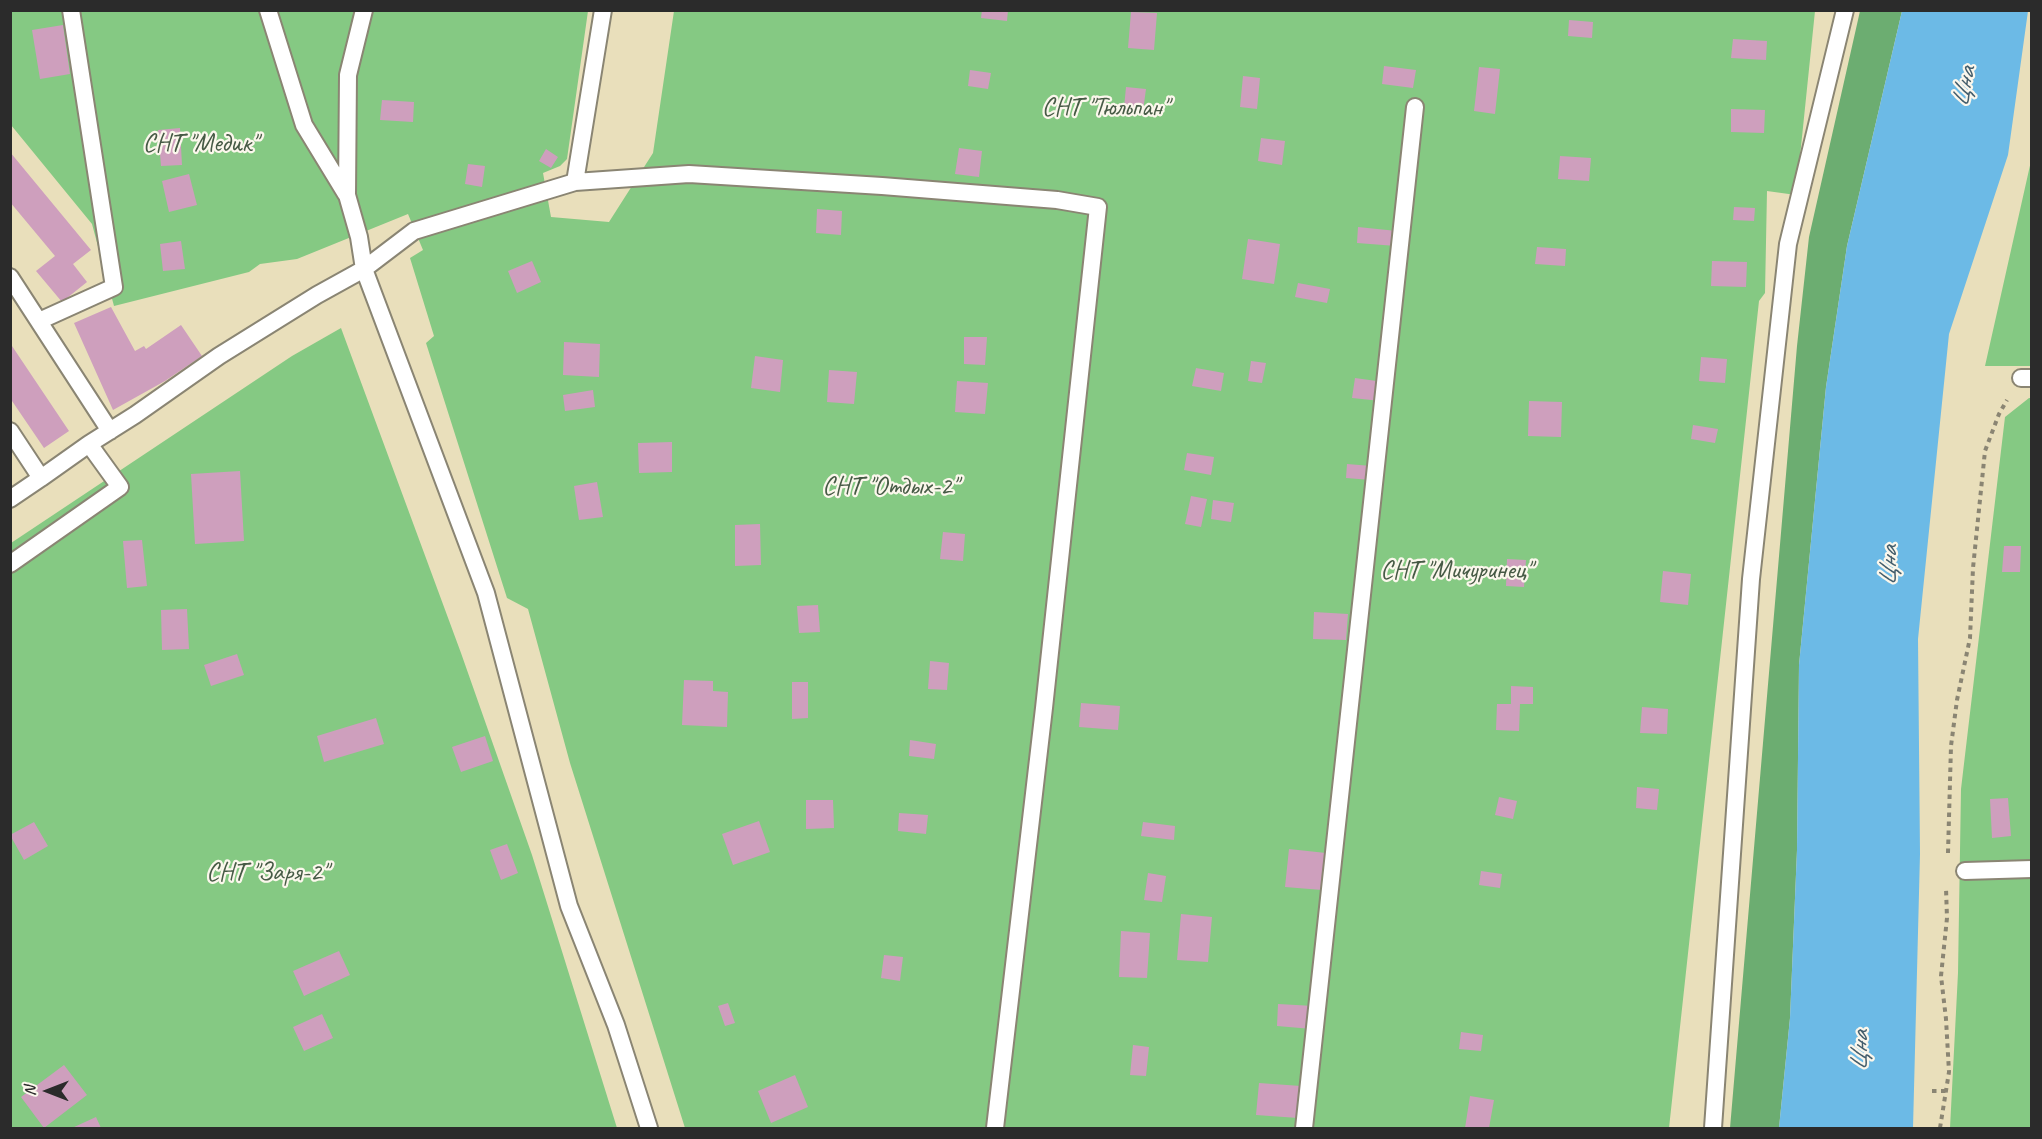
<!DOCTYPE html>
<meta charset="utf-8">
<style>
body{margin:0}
#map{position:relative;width:2042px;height:1139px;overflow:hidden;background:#e9dfbb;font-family:Caveat,sans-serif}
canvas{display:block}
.frame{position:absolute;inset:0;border:12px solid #2b2b2b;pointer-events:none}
.north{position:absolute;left:18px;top:1061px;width:60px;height:60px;-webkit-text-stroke:4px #fbf7ec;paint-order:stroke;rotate:270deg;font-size:16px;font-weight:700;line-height:24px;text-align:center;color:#2b2b2b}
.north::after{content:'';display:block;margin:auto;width:21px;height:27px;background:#2b2b2b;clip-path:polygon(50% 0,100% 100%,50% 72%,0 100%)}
</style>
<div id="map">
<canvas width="2042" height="1139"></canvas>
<div class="frame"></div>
<div class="north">N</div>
</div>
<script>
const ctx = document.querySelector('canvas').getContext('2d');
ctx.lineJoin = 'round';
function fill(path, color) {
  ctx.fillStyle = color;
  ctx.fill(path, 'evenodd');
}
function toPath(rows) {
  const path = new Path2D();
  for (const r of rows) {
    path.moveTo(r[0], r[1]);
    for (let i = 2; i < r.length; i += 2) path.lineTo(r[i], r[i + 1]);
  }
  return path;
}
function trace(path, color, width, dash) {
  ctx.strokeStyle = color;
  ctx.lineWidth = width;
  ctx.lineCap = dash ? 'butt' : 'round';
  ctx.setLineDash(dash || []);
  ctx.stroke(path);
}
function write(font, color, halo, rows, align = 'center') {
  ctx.font = font + ' Caveat,sans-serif';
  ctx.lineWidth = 4.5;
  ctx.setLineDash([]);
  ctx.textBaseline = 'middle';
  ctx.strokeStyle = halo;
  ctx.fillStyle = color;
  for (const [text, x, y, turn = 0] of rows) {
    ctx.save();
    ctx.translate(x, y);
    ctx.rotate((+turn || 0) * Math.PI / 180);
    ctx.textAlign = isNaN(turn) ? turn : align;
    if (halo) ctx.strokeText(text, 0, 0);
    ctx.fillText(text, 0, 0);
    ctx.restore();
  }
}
fill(toPath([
 [10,11,588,11,567,159,560,166,543,173,551,217,609,222,653,153,674,11,1815,11,1796,195,1767,191,1765,293,1759,301,1669,1128,685,1128,570,763,528,609,507,598,426,343,434,336,410,258,423,250,408,214,297,259,260,264,249,272,114,306,92,224,11,125],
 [2031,161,2031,366,1985,366],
 [341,328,461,653,532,855,617,1128,11,1128,11,543,292,356],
 [2029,398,2031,398,2031,1128,1950,1128,1958,973,1961,789,2005,417]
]), '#85c983');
fill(toPath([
 [1860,11,1902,11,1847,246,1826,387,1799,665,1797,850,1790,1018,1779,1128,1730,1128,1797,346,1809,237]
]), '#6cad71');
fill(toPath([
 [1902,11,2028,11,2008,155,1949,334,1918,639,1920,854,1913,1128,1779,1128,1790,1018,1797,850,1799,665,1826,387,1847,246]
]), '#6cbae6');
fill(toPath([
 [982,10,1008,10,1007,21,981,18],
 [1131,12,1157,13,1154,50,1128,48],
 [1569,20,1593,22,1592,38,1568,36],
 [63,25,70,74,40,79,32,30],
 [1733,39,1767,41,1766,60,1731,58],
 [1384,66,1416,70,1413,88,1382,84],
 [1479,67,1500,69,1495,114,1474,111],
 [970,70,991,73,988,89,968,86],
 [1243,76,1260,78,1257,109,1240,107],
 [1126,87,1146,89,1143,111,1124,108],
 [382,100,414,102,413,122,380,120],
 [1731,109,1765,110,1764,133,1731,132],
 [180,128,182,165,161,166,158,130],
 [1261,138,1285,141,1282,165,1258,161],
 [959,148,982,151,979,177,955,174],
 [546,149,558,157,551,168,539,161],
 [10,152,91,250,73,264,87,282,62,302,36,271,55,256,10,202],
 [1560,156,1591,158,1589,181,1558,179],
 [468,164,485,166,482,187,465,184],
 [189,174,197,205,169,212,162,181],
 [1734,207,1755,208,1754,221,1733,220],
 [817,209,842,211,841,235,816,233],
 [1358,227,1397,231,1396,246,1357,243],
 [1248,239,1280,244,1274,284,1242,279],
 [181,241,185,269,163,271,160,244],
 [1537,247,1566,249,1565,266,1535,264],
 [532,261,541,282,517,293,508,271],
 [1712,261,1747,262,1746,287,1711,286],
 [1298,283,1330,289,1327,303,1295,297],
 [111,307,135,351,144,346,146,349,181,325,202,356,165,381,113,410,74,323],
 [964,337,987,337,985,365,964,364],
 [564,342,600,344,599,377,563,375],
 [10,343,69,431,44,448,10,398],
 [755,356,783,360,780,392,751,388],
 [1701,357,1727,359,1725,383,1699,381],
 [1251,361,1266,363,1262,383,1248,381],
 [1196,368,1224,373,1221,391,1192,386],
 [829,370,857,372,854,404,827,402],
 [1355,378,1384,382,1381,401,1352,398],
 [957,381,988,383,985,414,955,412],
 [593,390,595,407,565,411,563,395],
 [1529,401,1562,402,1561,437,1528,436],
 [1693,425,1718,429,1715,443,1691,439],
 [672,442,672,472,639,473,638,443],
 [1187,453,1214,457,1211,475,1184,470],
 [1347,464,1372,466,1371,480,1346,478],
 [240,471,244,541,195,544,191,474],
 [597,482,603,517,579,520,574,486],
 [1191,496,1207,499,1201,527,1185,524],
 [1213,500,1234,503,1231,522,1211,519],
 [760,524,761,565,735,566,735,525],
 [943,532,965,534,963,561,940,559],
 [142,540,147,586,127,588,123,541],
 [2004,546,2021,546,2020,572,2002,572],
 [1507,559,1526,560,1524,587,1506,586],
 [1663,571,1691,574,1688,605,1660,602],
 [818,605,820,632,799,633,797,606],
 [187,609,189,649,162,650,161,610],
 [1314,612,1348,614,1346,640,1313,639],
 [237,654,244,675,211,686,204,665],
 [930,661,949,663,947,690,928,689],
 [684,680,713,681,713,691,728,692,727,727,682,725],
 [792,682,808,682,808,718,792,719],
 [1511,686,1533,687,1533,704,1520,704,1519,731,1496,730,1497,704,1511,704],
 [1081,703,1120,706,1118,730,1079,727],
 [1642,707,1668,709,1667,734,1640,733],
 [376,718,384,744,324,762,317,736],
 [485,736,493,761,461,772,452,747],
 [910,740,936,744,934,759,909,756],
 [1637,787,1659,789,1657,810,1636,808],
 [1499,797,1517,801,1513,819,1495,815],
 [2008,798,2011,836,1992,838,1990,799],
 [806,800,833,800,834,828,806,829],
 [899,813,928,815,926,834,898,831],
 [759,821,770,852,733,865,722,834],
 [34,822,48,846,24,860,10,835],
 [1143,822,1175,826,1174,840,1141,836],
 [507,844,518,873,501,880,490,850],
 [1289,849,1326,853,1322,890,1285,887],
 [1481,871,1502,874,1500,888,1479,885],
 [1148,873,1166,876,1162,902,1144,900],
 [1181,914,1212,917,1208,962,1177,960],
 [1121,931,1150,933,1147,978,1119,977],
 [339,951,350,975,304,996,293,971],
 [884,955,903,957,900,981,881,978],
 [728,1003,735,1023,725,1026,718,1006],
 [1278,1004,1314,1006,1312,1029,1277,1026],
 [322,1014,333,1038,304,1051,293,1027],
 [1461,1032,1483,1035,1481,1051,1459,1049],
 [1133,1045,1149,1047,1146,1076,1130,1075],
 [64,1065,87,1095,44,1128,21,1097],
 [795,1075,808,1107,771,1123,758,1091],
 [1259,1083,1301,1086,1298,1118,1256,1115],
 [1470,1096,1494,1100,1489,1128,1465,1128],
 [96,1117,101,1128,72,1128]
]), '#ce9fbd');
const lane = toPath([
 [268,10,304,125,346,194],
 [364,10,348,75,347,195,359,237,364,269,486,593,569,906,616,1025,649,1128],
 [575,182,603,10],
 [10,277,110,431],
 [39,321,114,287,71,10],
 [2021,378,2032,378],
 [10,431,41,478,89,444],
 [10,499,41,478],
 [10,564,120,487,89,444,135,415,219,356,317,295,364,269,414,231,575,182,689,174,882,186,1057,200,1098,207,1044,708,995,1128],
 [1965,871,2032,869],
 [1304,1128,1415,107],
 [1713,1128,1751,579,1788,244,1845,10]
]);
trace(lane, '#8a8573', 20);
trace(toPath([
 [1948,853,1951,746,1957,700,1970,638,1973,568,1985,451,1999,414,2007,400],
 [1932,1091,1946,1091],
 [1940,1128,1949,1072,1946,1019,1941,976,1947,918,1946,888]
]), '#8a8573', 4, [4.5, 4.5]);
trace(lane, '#fff', 16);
write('26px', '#465a45', '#fbf7ec', [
 ["СНТ \"Тюльпан\"",1105,108],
 ["СНТ \"Медик\"",200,144],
 ["СНТ \"Отдых-2\"",890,487],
 ["СНТ \"Мичуринец\"",1456,571],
 ["СНТ \"Заря-2\"",267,873]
]);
write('italic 27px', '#425d6c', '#fbf7ec', [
 ["Цна",1964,87,-78],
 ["Цна",1889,566,-87],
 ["Цна",1860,1051,-87]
]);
</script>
